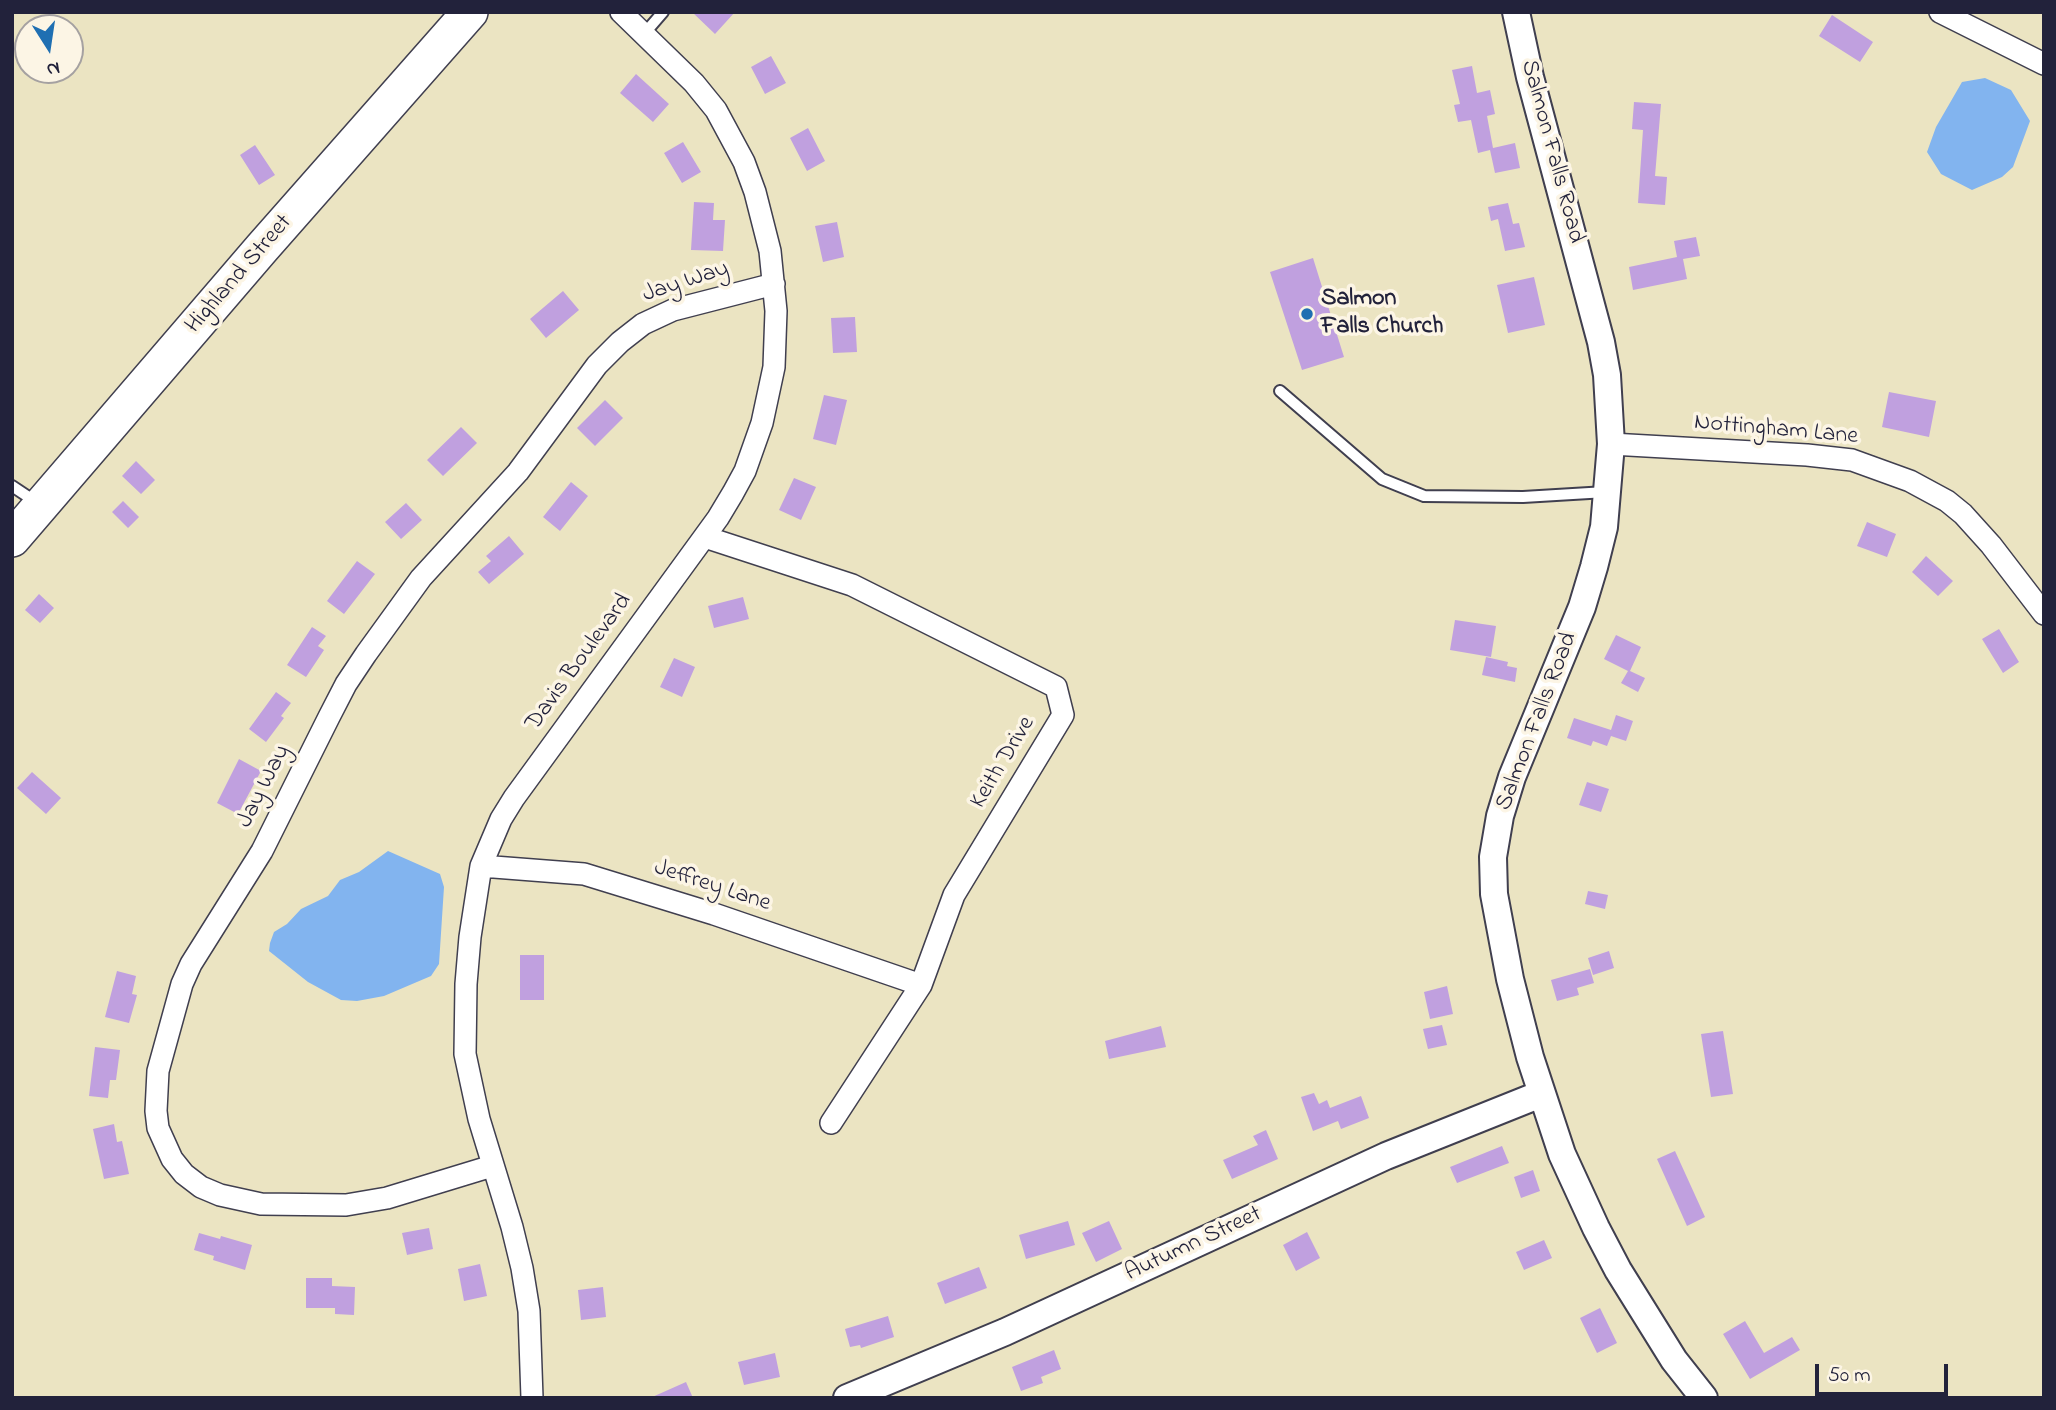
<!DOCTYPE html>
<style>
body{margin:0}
#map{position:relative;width:2056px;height:1410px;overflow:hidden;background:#ebe4c2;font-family:"Indie Flower",sans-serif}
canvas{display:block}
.frame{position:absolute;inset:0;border:14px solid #22223b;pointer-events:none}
.north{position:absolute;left:14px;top:14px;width:70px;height:70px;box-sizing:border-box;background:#fcf5e5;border:2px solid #a5a1a1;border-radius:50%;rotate:168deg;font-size:19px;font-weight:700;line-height:28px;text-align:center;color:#22223b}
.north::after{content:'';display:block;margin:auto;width:24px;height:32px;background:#1f6fb2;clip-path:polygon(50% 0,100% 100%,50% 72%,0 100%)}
.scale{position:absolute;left:1815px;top:1364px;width:133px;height:32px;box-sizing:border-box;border:4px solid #22223b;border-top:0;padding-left:9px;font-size:21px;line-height:24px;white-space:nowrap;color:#22223b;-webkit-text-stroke:5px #fcf5e5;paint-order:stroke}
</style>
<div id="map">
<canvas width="2056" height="1410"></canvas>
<div class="frame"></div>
<div class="north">N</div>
<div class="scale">50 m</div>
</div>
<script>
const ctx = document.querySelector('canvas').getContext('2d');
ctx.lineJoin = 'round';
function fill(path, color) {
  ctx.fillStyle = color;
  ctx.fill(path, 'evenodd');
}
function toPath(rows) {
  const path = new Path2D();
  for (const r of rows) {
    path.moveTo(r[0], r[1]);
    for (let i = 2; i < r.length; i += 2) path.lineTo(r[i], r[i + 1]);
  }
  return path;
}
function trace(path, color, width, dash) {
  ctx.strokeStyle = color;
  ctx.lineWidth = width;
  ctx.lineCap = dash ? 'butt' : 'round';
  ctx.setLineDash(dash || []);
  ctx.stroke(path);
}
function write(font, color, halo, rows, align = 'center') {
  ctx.font = font + ' "Indie Flower",sans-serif';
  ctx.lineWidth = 7;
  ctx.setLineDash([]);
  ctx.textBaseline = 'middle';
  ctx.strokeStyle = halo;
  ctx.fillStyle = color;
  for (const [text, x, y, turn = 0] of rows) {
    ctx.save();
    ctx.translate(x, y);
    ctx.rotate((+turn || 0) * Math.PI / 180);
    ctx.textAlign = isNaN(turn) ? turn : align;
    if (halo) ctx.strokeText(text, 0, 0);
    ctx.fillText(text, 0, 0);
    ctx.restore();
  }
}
fill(toPath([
 [1985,78,2011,90,2030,121,2013,167,2002,177,1972,190,1941,174,1927,152,1936,127,1962,82],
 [388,851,440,874,444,887,439,964,431,976,384,996,357,1001,341,1000,308,982,269,951,270,943,274,932,287,924,301,909,328,896,340,880,359,872]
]), '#82b4ef');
fill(toPath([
 [692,12,735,12,715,34],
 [1832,15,1873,42,1860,62,1819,36],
 [771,56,786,83,765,94,751,67],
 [1472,66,1477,93,1490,90,1495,114,1487,116,1493,148,1515,143,1520,168,1495,173,1490,150,1478,153,1471,120,1458,122,1454,105,1460,104,1452,70],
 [636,74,669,104,653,122,620,93],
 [1634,102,1661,104,1655,176,1667,177,1665,205,1638,203,1643,130,1632,129],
 [808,128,825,161,807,171,790,138],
 [683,142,701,172,682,183,664,153],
 [255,145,275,175,259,185,240,155],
 [694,202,714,203,713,220,725,220,723,251,691,250],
 [1508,203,1513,224,1519,223,1525,247,1505,251,1498,219,1491,221,1488,207],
 [837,222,844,257,823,262,815,226],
 [1696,237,1700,256,1683,259,1687,279,1633,290,1629,267,1677,257,1674,241],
 [1313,258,1344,357,1302,370,1270,272],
 [1534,277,1545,325,1508,333,1497,285],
 [563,291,579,310,546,338,530,319],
 [855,317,857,352,833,353,831,318],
 [1889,392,1936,401,1929,437,1882,427],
 [824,395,847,400,836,445,813,439],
 [605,400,623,418,595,446,577,428],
 [461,427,477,443,443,476,427,460],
 [136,461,155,480,141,494,122,476],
 [794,478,816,487,801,520,779,510],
 [571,482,588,496,560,531,543,517],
 [123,501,139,517,128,528,112,512],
 [406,503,422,520,401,539,385,522],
 [1867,522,1896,534,1887,557,1857,546],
 [509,536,524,554,489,584,478,572,491,561,486,556],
 [1926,556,1953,581,1938,596,1912,572],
 [357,561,375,574,344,614,327,601],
 [39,594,54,608,40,623,25,610],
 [743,597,749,619,714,628,708,606],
 [1455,620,1496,626,1491,657,1450,650],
 [312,627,326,636,318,646,324,650,306,677,287,665],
 [1999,629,2019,662,2003,673,1982,639],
 [1616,635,1641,647,1630,671,1645,678,1638,692,1621,683,1628,671,1604,659],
 [1486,657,1508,662,1507,666,1517,668,1515,682,1482,675],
 [674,658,695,667,682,697,660,687],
 [276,692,291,703,281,716,284,718,266,742,249,729],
 [1616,715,1633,721,1626,741,1611,736,1607,746,1593,741,1591,746,1567,738,1574,718,1611,730],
 [239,759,261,771,238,814,217,803],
 [32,772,61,798,46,814,17,788],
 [1587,782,1609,789,1601,812,1579,805],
 [1588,891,1608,895,1605,909,1585,904],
 [1609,951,1614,968,1593,975,1588,958],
 [520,955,544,955,544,1000,520,1000],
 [1590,969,1594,983,1577,988,1579,995,1557,1001,1551,980],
 [117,971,136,976,132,994,137,995,129,1023,105,1017],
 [1447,986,1453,1014,1430,1019,1424,992],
 [1442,1025,1447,1045,1428,1049,1423,1029],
 [1161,1026,1166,1047,1109,1059,1105,1041],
 [1723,1031,1733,1094,1711,1097,1701,1034],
 [95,1047,120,1050,116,1080,110,1080,108,1098,89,1096],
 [1314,1093,1319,1104,1327,1100,1330,1108,1361,1096,1369,1118,1341,1129,1338,1121,1313,1131,1301,1097],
 [114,1124,117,1142,122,1141,129,1174,104,1179,93,1129],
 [1266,1130,1278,1159,1232,1179,1223,1160,1258,1145,1253,1136],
 [1502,1146,1509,1163,1457,1183,1450,1167],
 [1675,1151,1705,1217,1687,1226,1657,1159],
 [1533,1170,1540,1191,1521,1198,1514,1177],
 [1068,1221,1075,1245,1026,1259,1019,1235],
 [1109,1221,1122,1249,1096,1262,1082,1233],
 [429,1228,433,1249,407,1255,402,1233],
 [1307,1232,1320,1258,1296,1271,1283,1245],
 [199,1233,220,1239,221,1236,252,1245,245,1270,213,1260,214,1256,194,1250],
 [1544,1240,1552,1258,1524,1270,1516,1252],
 [480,1264,487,1296,464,1301,458,1269],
 [979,1267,987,1288,945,1304,937,1283],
 [306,1278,332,1278,332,1286,355,1287,354,1315,335,1314,335,1308,306,1308],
 [603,1287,606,1317,581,1320,578,1290],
 [1600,1308,1617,1343,1597,1353,1580,1318],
 [888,1316,894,1337,861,1348,860,1345,850,1347,845,1329],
 [1745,1321,1764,1353,1792,1337,1800,1350,1750,1379,1723,1334],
 [1054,1350,1061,1369,1041,1377,1043,1383,1021,1391,1012,1367],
 [775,1353,780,1377,744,1385,738,1362],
 [686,1382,693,1398,650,1398]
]), '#c0a0df');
const service = toPath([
 [644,34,663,12],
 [1280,391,1382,479,1424,496,1523,497,1606,492],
 [12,486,36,502]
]);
const minor = toPath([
 [1940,12,2044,64],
 [1611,444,1807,455,1852,460,1910,481,1947,501,1963,514,1991,545,2044,614],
 [705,537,852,585,1056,687,1063,715,954,895,921,985,831,1123],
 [481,866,584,874,714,914,921,985],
 [492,1166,387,1198,346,1205,261,1204,220,1195,201,1187,184,1174,172,1159,158,1128,156,1111,158,1071,182,984,191,964,262,851,329,717,346,684,366,654,421,578,518,472,597,365,620,342,643,324,673,310,774,284],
 [532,1398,529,1311,522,1268,512,1227,479,1119,465,1054,466,984,470,937,481,866,501,819,514,798,718,518,733,493,745,471,762,423,774,367,776,311,770,251,755,192,744,162,716,110,694,83,621,12]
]);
const tertiary = toPath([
 [1516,12,1530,77,1601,342,1607,375,1611,444,1604,527,1594,567,1582,607,1512,777,1500,816,1493,857,1494,894,1510,979,1530,1057,1562,1154,1596,1228,1618,1270,1674,1360,1704,1398],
 [847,1398,1005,1332,1386,1156,1541,1094]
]);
const trunk = toPath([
 [12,539,262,248,470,12]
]);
trace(service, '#403f4f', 14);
trace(minor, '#403f4f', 24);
trace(tertiary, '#403f4f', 30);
trace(trunk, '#403f4f', 38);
trace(service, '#fff', 10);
trace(minor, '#fff', 21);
trace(tertiary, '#fff', 26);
trace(trunk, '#fff', 35);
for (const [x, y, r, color] of [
 [1307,314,7,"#1f6fb2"]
]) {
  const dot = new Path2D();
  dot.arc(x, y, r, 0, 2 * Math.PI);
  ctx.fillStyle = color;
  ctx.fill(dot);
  trace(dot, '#fcf5e5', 2.5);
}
write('24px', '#22223b', '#fcf5e5', [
 ["Salmon Falls Road",1551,152,75],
 ["Highland Street",240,275,-49],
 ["Jay Way",686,283,-18],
 ["Nottingham Lane",1776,431,5],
 ["Davis Boulevard",580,663,-54],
 ["Salmon Falls Road",1538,722,-69],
 ["Keith Drive",1004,763,-59],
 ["Jay Way",265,787,-63],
 ["Jeffrey Lane",712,887,18],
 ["Autumn Street",1194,1245,-25]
]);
write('bold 24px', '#22223b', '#fcf5e5', [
 ["Salmon",1321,300],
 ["Falls Church",1321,328]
], 'left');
</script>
